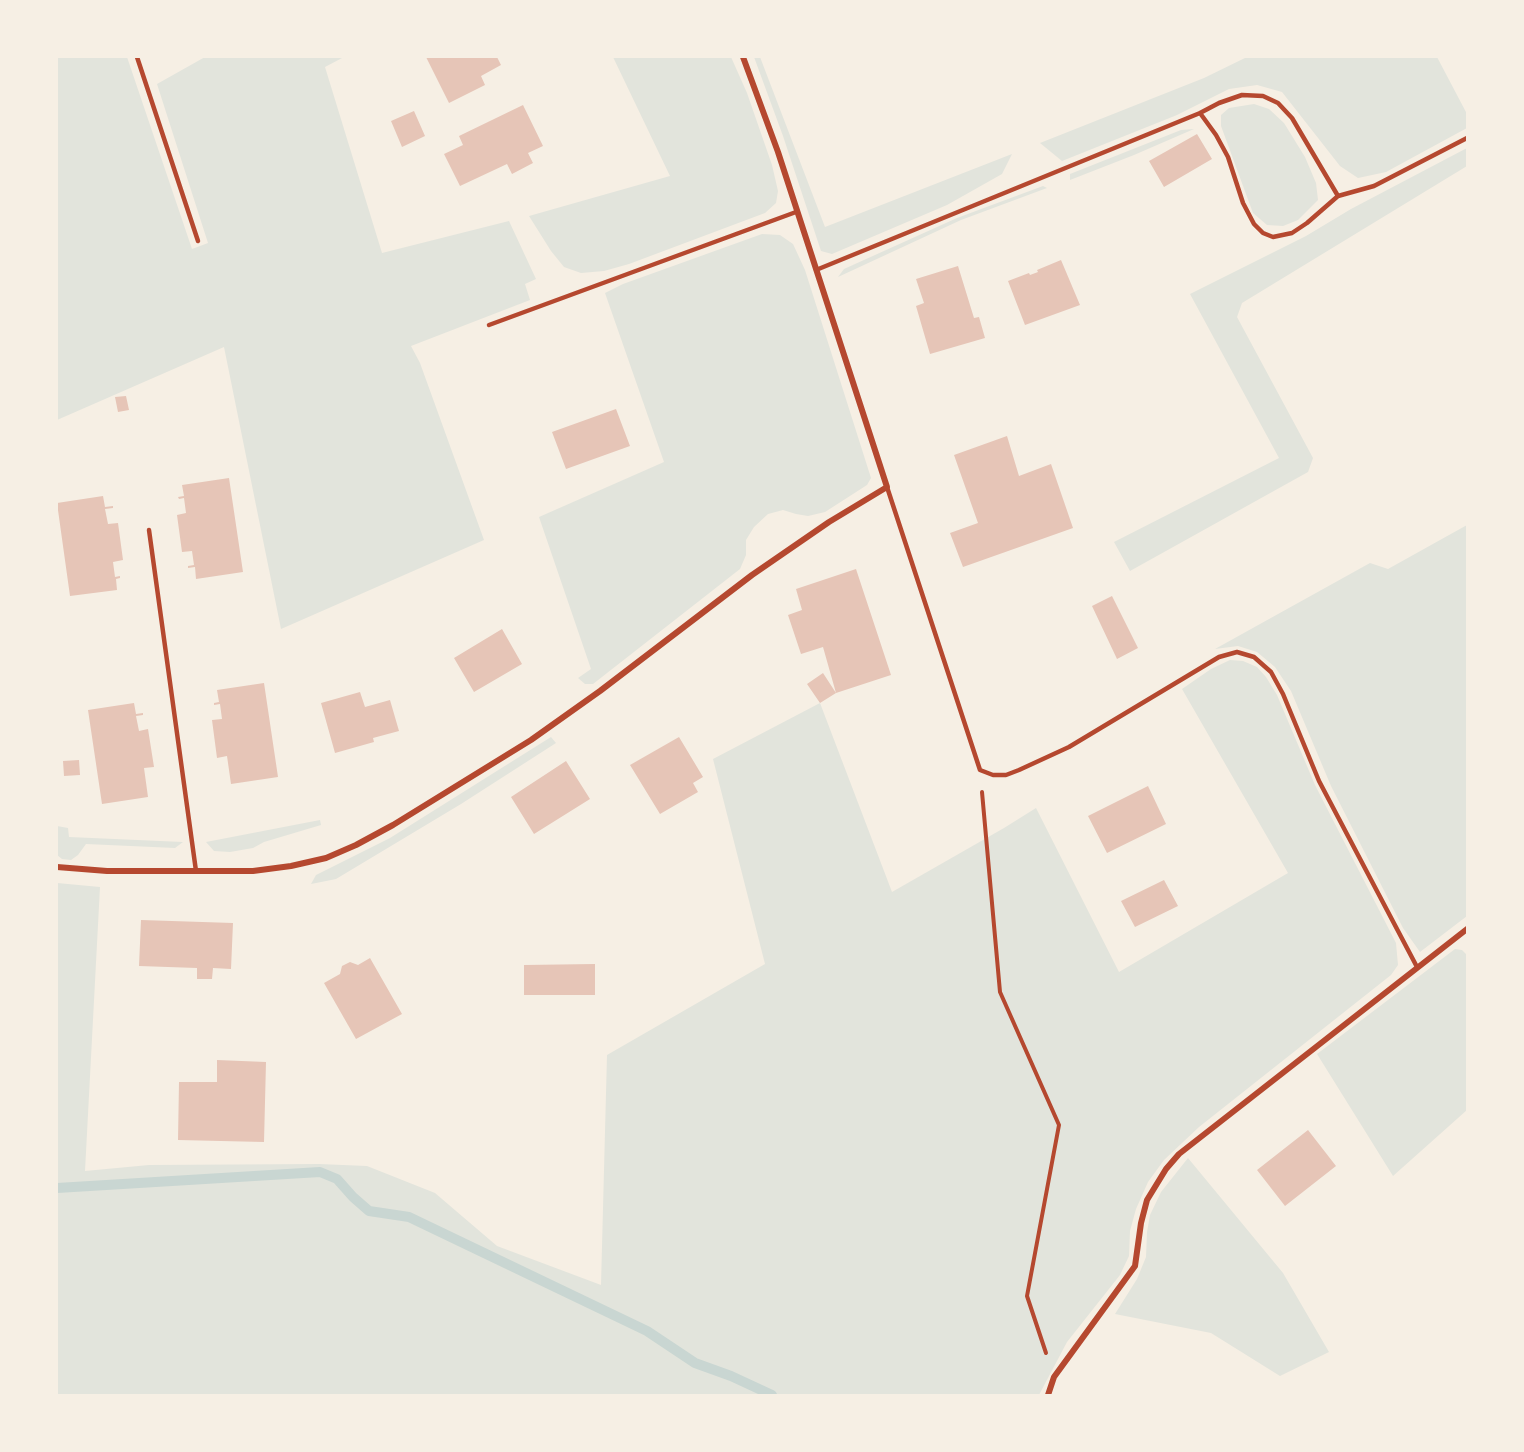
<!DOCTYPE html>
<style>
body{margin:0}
#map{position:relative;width:1524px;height:1452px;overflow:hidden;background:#f6efe4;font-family:"Playfair Display",serif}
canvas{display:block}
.frame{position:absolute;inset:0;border:58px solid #f6efe4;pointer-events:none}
</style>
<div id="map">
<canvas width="1524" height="1452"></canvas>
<div class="frame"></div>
</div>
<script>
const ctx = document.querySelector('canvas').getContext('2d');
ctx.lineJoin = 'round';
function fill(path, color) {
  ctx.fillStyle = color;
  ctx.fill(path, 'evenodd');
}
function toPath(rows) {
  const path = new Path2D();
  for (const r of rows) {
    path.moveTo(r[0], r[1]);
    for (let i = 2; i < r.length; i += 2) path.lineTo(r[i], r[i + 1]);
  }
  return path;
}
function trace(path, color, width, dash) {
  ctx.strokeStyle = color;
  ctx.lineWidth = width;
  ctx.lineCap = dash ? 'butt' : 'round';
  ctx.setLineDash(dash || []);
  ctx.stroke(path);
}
fill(toPath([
 [57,57,127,57,192,249,208,243,157,84,205,57,344,57,325,67,382,253,509,221,536,279,525,284,530,300,411,346,420,363,484,540,281,629,224,347,57,420],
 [613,57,731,57,747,93,772,165,778,191,776,203,765,213,629,264,604,271,581,273,564,267,551,251,529,216,670,176],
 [754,57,760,57,825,227,1012,154,1002,174,947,205,832,254,821,251,783,136],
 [1247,57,1437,57,1467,114,1467,128,1386,172,1358,178,1340,166,1282,92,1257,85,1229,89,1177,115,1062,161,1040,143,1204,78],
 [1254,104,1269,109,1284,123,1305,157,1316,183,1318,200,1298,220,1283,226,1267,225,1253,213,1221,126,1221,115,1229,108],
 [1194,129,1134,155,1070,180,1070,174,1181,130],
 [1467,148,1467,166,1242,303,1237,317,1313,458,1308,472,1130,571,1114,542,1279,458,1190,294,1306,236,1351,209],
 [1043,186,1047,188,961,220,838,277,844,269,957,218],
 [762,234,780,235,793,244,805,270,871,478,867,485,825,512,808,516,796,514,783,510,768,514,754,527,746,540,746,555,740,569,593,684,585,684,578,678,591,669,539,517,664,462,605,293,623,284],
 [1467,525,1467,916,1420,952,1403,928,1331,786,1291,691,1275,667,1257,652,1238,646,1215,649,1370,563,1388,569],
 [1230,660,1243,661,1257,667,1266,677,1277,695,1315,785,1396,943,1398,965,1391,975,1199,1127,1164,1160,1148,1182,1136,1209,1130,1231,1129,1256,1120,1275,1067,1342,1039,1395,57,1395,57,883,100,887,85,1171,149,1165,319,1164,367,1166,435,1193,497,1246,601,1285,607,1055,765,964,713,759,820,703,892,892,1004,828,1036,808,1119,972,1288,873,1182,689,1211,669],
 [551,737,556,743,461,804,336,879,311,884,316,875,390,838],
 [320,820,321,825,264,842,253,848,230,852,214,851,206,842],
 [57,826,68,828,69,837,183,842,175,848,86,844,78,855,71,860,62,859,57,855],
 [1455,949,1462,950,1467,955,1467,1110,1393,1176,1317,1054],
 [1188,1158,1283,1273,1329,1352,1280,1376,1211,1333,1115,1314,1137,1279,1146,1257,1147,1232,1150,1215,1161,1192]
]), '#e2e4dc');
trace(toPath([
 [57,1188,320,1172,337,1179,353,1197,369,1211,409,1217,647,1331,695,1363,731,1376,772,1395]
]), '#c9d6d2', 10);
fill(toPath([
 [426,57,497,57,501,65,481,76,485,85,449,103],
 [523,105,543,146,528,153,533,163,512,174,507,164,460,186,444,154,463,145,459,136],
 [414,111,425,136,402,147,391,121],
 [1197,134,1212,159,1164,187,1149,161],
 [1061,260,1080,305,1025,325,1008,281,1029,273,1030,275,1038,272,1037,270],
 [958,266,974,318,979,317,985,338,930,354,916,306,924,303,916,279],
 [126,396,129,410,118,412,115,397],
 [616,409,630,446,566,469,552,432],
 [1007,436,1019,476,1051,464,1073,528,963,567,950,533,978,523,954,455],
 [229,478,243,572,196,579,195,567,188,568,188,566,194,565,192,551,182,552,177,515,186,513,184,498,179,499,178,497,184,496,182,485],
 [103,496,105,507,113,506,113,508,105,509,108,524,118,523,123,560,113,562,115,577,120,576,120,578,116,579,117,590,70,596,57,503],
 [856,569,891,675,836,693,820,703,807,684,823,673,836,693,823,647,801,654,788,615,802,610,796,589],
 [1112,596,1138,648,1117,659,1092,606],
 [502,629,522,664,474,692,454,658],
 [264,683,278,777,231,784,227,756,217,758,212,720,222,719,220,704,214,705,214,703,219,702,217,690],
 [360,692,365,707,390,700,399,731,373,738,374,742,335,753,321,703],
 [134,703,136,714,143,713,143,715,136,716,139,731,148,729,154,767,144,768,148,797,102,804,88,710],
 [679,737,703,777,693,783,698,792,660,814,630,765],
 [79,760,80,775,64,776,63,761],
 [566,761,590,799,534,834,511,797],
 [1148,786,1166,824,1107,853,1088,816],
 [1164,880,1178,906,1135,927,1121,901],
 [141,920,233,923,231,969,213,968,212,979,197,979,197,968,139,966],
 [370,958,402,1014,356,1039,324,983,340,974,342,966,350,962,358,965],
 [595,964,595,995,524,995,524,965],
 [217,1060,266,1062,264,1142,178,1140,179,1082,217,1082],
 [1308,1130,1336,1166,1285,1206,1257,1170]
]), '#e6c5b7');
trace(toPath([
 [982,792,1000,992,1059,1125,1027,1296,1046,1353]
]), '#b5482f', 4);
trace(toPath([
 [137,57,198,241],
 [1200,113,1219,103,1242,95,1263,96,1278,103,1292,118,1338,196],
 [816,270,1200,113,1216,135,1228,157,1243,203,1254,224,1263,233,1273,237,1292,233,1307,223,1338,196,1374,186,1467,138],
 [489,325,796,212],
 [887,487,980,770,993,775,1006,775,1019,770,1069,747,1219,657,1237,652,1254,657,1271,672,1283,694,1319,781,1417,967],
 [149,530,196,871]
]), '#b5482f', 4.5);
trace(toPath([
 [57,867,107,871,253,871,291,866,326,858,356,845,393,825,531,740,600,691,752,575,829,522,887,487,778,152,743,57],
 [1048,1395,1054,1377,1135,1266,1141,1223,1147,1200,1166,1169,1179,1154,1467,929]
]), '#b5482f', 6);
</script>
